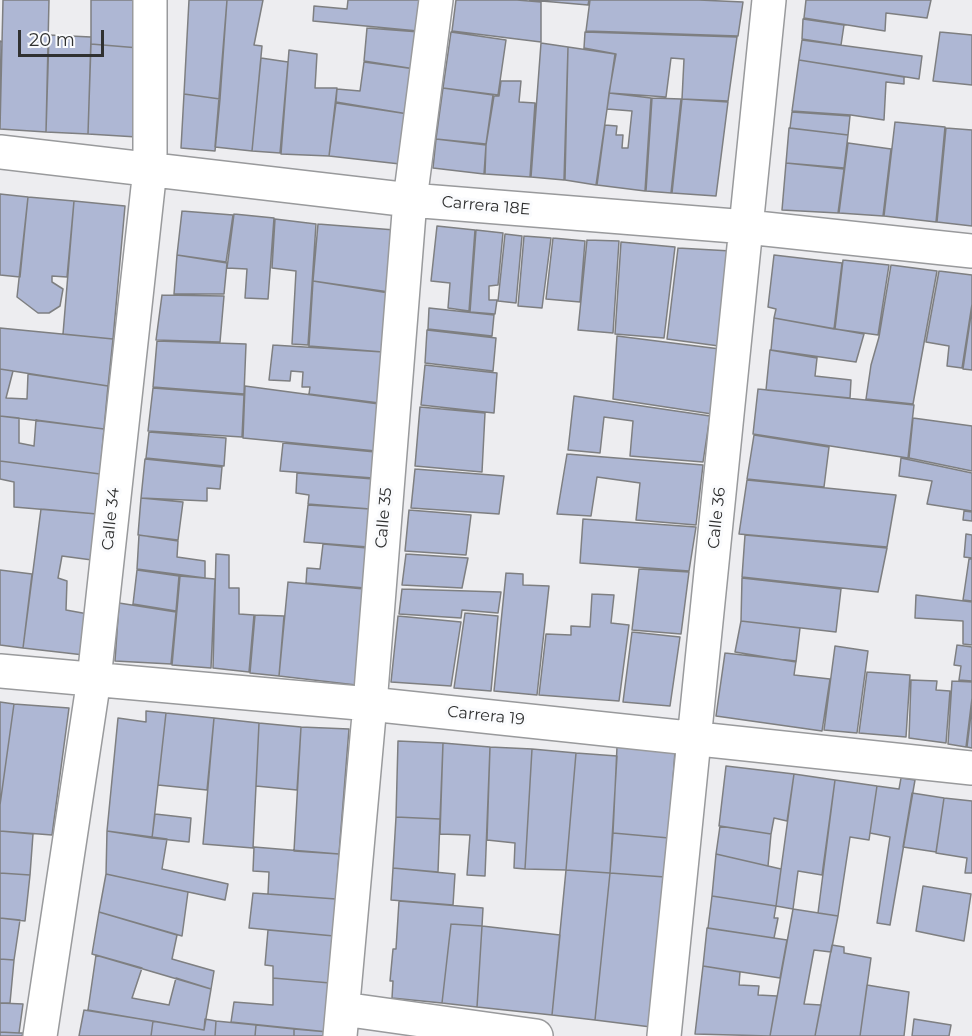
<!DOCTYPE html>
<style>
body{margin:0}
#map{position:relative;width:972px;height:1036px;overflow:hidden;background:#ededf0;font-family:Montserrat,sans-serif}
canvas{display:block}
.scale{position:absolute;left:18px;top:30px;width:86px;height:27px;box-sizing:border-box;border:3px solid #303131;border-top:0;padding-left:8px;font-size:18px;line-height:21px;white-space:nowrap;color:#303131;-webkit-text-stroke:4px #fafbfd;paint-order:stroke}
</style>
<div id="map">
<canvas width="972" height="1036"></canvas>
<div class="scale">20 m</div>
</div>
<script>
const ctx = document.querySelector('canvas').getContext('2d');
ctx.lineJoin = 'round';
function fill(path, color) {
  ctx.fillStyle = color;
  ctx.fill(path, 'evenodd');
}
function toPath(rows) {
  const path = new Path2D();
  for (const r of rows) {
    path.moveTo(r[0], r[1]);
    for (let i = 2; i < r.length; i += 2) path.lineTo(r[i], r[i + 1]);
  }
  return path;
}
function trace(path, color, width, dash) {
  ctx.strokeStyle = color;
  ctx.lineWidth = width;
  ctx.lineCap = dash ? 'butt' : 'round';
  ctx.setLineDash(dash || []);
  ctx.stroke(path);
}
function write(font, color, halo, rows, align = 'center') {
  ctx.font = font + ' Montserrat,sans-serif';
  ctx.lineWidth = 6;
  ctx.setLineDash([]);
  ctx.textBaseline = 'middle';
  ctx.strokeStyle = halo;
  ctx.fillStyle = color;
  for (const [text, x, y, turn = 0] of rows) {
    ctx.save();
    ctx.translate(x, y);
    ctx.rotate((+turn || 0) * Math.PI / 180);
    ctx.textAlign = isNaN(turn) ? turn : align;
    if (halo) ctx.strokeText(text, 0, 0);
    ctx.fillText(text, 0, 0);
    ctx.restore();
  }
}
const building = toPath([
 [3,0,49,0,46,132,0,129,3,0],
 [91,0,140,0,139,48,91,44,91,0],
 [189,0,227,0,220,99,184,94,189,0],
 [227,0,263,0,254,45,262,46,252,151,215,147,227,0],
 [348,0,424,0,418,31,313,21,314,6,347,9,348,0],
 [456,0,517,0,541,2,541,42,452,31,456,0],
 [530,0,589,0,588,5,530,0],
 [590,0,699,0,743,2,738,36,586,31,590,0],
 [806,0,931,0,927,18,886,13,885,31,804,18,806,0],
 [803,19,844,25,841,45,802,39,803,19],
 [367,28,419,32,415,69,364,61,367,28],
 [451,32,506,40,498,95,443,88,451,32],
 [585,32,737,37,728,101,682,99,684,59,671,58,666,97,609,93,616,54,584,48,585,32],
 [940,32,972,35,972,85,933,81,940,32],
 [49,35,91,37,88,134,46,132,49,35],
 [802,40,922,56,919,79,799,60,802,40],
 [0,41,2,42,0,114,0,41],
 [541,43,568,47,564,180,531,177,541,43],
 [91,44,139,48,137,137,88,134,91,44],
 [568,47,615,54,596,185,565,180,568,47],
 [289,50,317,54,315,88,337,88,329,156,281,154,289,50],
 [261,58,288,62,280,153,252,151,261,58],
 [799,60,904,77,904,84,886,82,884,120,851,115,792,111,799,60],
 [364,62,415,69,408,114,336,102,337,89,360,91,364,62],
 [501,81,521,81,519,102,535,103,530,177,485,174,486,145,494,96,499,96,501,81],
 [443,88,493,95,486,144,436,139,443,88],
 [609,93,651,98,645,191,597,185,605,125,617,126,616,135,623,135,622,148,628,148,632,111,607,109,609,93],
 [184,94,220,99,215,151,181,148,184,94],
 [652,98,681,99,671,193,646,191,652,98],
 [682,99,728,102,716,196,672,193,682,99],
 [336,103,408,114,400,164,329,156,336,103],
 [792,112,850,116,848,135,790,128,792,112],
 [895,122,945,127,936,222,884,216,895,122],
 [789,128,848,135,844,168,786,163,789,128],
 [946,128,972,130,972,226,937,222,946,128],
 [436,139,486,145,484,174,433,168,436,139],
 [848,143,891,149,883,216,839,213,848,143],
 [786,163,844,169,838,213,782,210,786,163],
 [0,194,28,197,20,277,0,275,0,194],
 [28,197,74,201,67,277,52,276,52,282,63,289,60,306,49,313,38,313,17,297,28,197],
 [74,201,125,206,113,339,63,334,74,201],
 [182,211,233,215,226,262,177,255,182,211],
 [234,214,274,218,268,299,245,298,247,269,227,268,234,214],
 [275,219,316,224,308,345,292,344,296,271,272,268,275,219],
 [318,224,395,230,389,292,313,281,318,224],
 [437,226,475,230,469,311,448,308,450,283,431,281,437,226],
 [476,230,503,233,498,285,489,286,489,300,497,300,495,314,470,312,476,230],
 [505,234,522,236,516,303,498,301,505,234],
 [524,236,551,238,542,308,518,306,524,236],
 [553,238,585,241,580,302,546,299,553,238],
 [587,240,619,241,613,333,578,330,587,240],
 [621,242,675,247,664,338,615,334,621,242],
 [678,248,731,251,719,346,667,339,678,248],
 [177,255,227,263,224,294,174,294,177,255],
 [774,255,842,263,834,329,774,318,776,309,768,307,774,255],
 [843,260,889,265,878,335,835,329,843,260],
 [891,265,937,271,913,404,866,399,871,365,879,337,891,265],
 [939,271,972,275,972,304,962,368,947,366,949,346,926,342,939,271],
 [313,281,389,293,383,352,309,346,313,281],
 [162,295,224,296,220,342,156,340,162,295],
 [429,308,494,315,492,336,428,329,429,308],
 [972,308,972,370,963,369,972,308],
 [774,318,864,334,856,362,771,350,774,318],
 [0,328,113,339,108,386,0,369,0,328],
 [427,330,496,338,493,371,425,363,427,330],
 [617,336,720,349,712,414,613,399,617,336],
 [157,341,246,344,244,394,153,387,157,341],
 [273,345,383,352,379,403,309,394,310,387,302,387,303,372,291,371,290,381,269,380,273,345],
 [770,350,817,358,815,376,851,380,850,398,766,390,770,350],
 [425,365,497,373,494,413,421,405,425,365],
 [0,369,13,371,6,398,27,399,28,374,108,386,104,429,0,416,0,369],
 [245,386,379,404,376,451,243,438,245,386],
 [153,388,244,395,242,437,148,431,153,388],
 [758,389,914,405,908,458,753,434,758,389],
 [574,396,710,416,703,462,630,456,633,421,604,417,600,453,568,450,574,396],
 [420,407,485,413,482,472,415,466,420,407],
 [0,416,19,418,19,443,34,446,36,420,104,429,100,474,0,461,0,416],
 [913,418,972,426,972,471,909,458,913,418],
 [149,432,226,438,224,466,146,458,149,432],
 [754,435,829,447,824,487,747,479,754,435],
 [283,443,375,452,373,478,280,471,283,443],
 [567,454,703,465,696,525,636,520,640,483,597,477,591,516,557,514,567,454],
 [901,458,972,473,972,511,927,504,932,481,899,476,901,458],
 [145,459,222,467,220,489,207,488,207,501,141,498,145,459],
 [0,461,100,474,97,514,14,507,14,482,0,479,0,461],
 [415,469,504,476,499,514,411,508,415,469],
 [297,473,373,479,370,509,308,504,309,495,296,493,297,473],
 [747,480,896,495,887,547,739,534,747,480],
 [141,498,183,502,178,540,138,535,141,498],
 [308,505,370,509,368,547,304,542,308,505],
 [41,509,97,514,92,560,62,556,58,578,67,581,66,610,88,614,84,655,23,648,41,509],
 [409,510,471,515,466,555,405,551,409,510],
 [964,511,972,512,972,521,963,520,964,511],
 [583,519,696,527,689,571,580,563,583,519],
 [966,534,972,535,972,558,964,557,966,534],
 [139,535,178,541,177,557,205,561,205,578,137,569,139,535],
 [745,535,887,548,878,592,742,577,745,535],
 [323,544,367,548,365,588,306,583,307,568,320,569,323,544],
 [216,554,229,555,229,588,239,588,239,614,254,615,249,672,213,668,216,554],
 [406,554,468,558,462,588,402,585,406,554],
 [969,559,972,559,972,601,963,600,969,559],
 [639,569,689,572,681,634,632,630,639,569],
 [0,570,32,574,23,648,0,645,0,570],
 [137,570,179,576,176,611,133,604,137,570],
 [506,573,523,574,523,585,549,586,537,695,494,691,506,573],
 [180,576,215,579,211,668,172,665,180,576],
 [742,578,841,589,836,632,741,621,742,578],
 [288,582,364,589,356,685,279,676,288,582],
 [402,589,501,592,498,613,462,610,461,618,399,614,402,589],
 [592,594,614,595,611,623,629,625,619,701,539,695,546,634,571,635,571,626,590,627,592,594],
 [916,595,972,602,972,645,963,644,963,621,915,618,916,595],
 [119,603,176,612,171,664,115,661,119,603],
 [465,613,498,616,491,691,454,688,465,613],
 [255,615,284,616,279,676,250,673,255,615],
 [398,616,461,622,451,686,391,682,398,616],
 [741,621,800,628,796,662,735,652,741,621],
 [632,632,680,637,670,706,623,702,632,632],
 [957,645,972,647,972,681,959,680,961,666,954,665,957,645],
 [835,646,868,651,857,733,824,730,835,646],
 [725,653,796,661,794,675,830,679,822,731,716,716,725,653],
 [867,672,910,675,906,737,859,733,867,672],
 [911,680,937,681,936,690,950,691,946,743,909,738,911,680],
 [952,681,972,682,972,698,966,747,948,744,952,681],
 [0,702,14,704,0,805,0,702],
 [14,704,69,708,52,835,0,831,0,805,14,704],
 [972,706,972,748,967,747,972,706],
 [146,711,166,713,152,838,107,831,118,718,146,722,146,711],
 [166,713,214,718,207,790,158,785,166,713],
 [214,718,259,723,253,848,203,844,214,718],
 [259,723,301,727,297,790,256,786,259,723],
 [301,727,349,729,339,854,294,851,301,727],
 [398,741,443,743,440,819,396,817,398,741],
 [443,743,490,747,485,876,467,875,470,835,440,834,443,743],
 [490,747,532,749,525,869,514,868,515,843,487,840,490,747],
 [617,747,675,751,669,838,613,833,617,747],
 [532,749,576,753,566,870,525,869,532,749],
 [576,753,617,756,610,873,566,870,576,753],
 [726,766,794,774,787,821,774,818,771,834,719,826,726,766],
 [794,774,835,780,822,875,798,871,793,909,776,906,794,774],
 [901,778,915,780,890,925,877,923,890,837,870,833,877,786,899,789,901,778],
 [835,780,877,786,869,840,850,837,838,916,818,913,835,780],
 [912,793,944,798,936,852,903,847,912,793],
 [944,798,972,801,972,873,965,873,967,858,936,853,944,798],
 [155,814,191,818,189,842,152,838,155,814],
 [396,817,440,819,438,872,393,868,396,817],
 [720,826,771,834,768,866,716,854,720,826],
 [0,831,33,834,30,875,0,873,0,831],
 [107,831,167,839,162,869,228,884,225,900,106,874,107,831],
 [613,833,669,838,665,877,610,873,613,833],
 [254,847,339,854,336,899,268,894,269,872,253,871,254,847],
 [716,854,781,869,776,906,712,896,716,854],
 [393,868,455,874,453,905,391,900,393,868],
 [566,870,610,873,595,1020,552,1015,566,870],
 [0,873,30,875,25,921,0,918,0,873],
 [610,873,665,877,651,1027,595,1020,610,873],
 [106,874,188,892,182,936,99,912,106,874],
 [923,886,971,894,964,941,916,931,923,886],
 [253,893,336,899,334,936,249,928,253,893],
 [712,896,776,906,774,918,778,918,774,938,708,928,712,896],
 [399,901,483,908,482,926,451,924,442,1003,392,998,393,981,390,981,393,949,396,949,399,901],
 [793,909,838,916,831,952,814,950,804,1004,821,1005,815,1036,770,1036,793,909],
 [99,912,177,935,172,959,214,971,211,989,92,954,99,912],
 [0,918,20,920,14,960,0,959,0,918],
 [451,924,482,926,477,1007,442,1003,451,924],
 [482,926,560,935,552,1015,477,1007,482,926],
 [707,928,787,940,780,978,703,966,707,928],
 [268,930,334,936,330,983,273,978,273,966,265,965,268,930],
 [832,945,844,947,844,953,871,958,860,1036,815,1036,832,945],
 [96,955,142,968,132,998,169,1005,176,978,211,989,204,1030,88,1010,96,955],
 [0,959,14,960,10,1003,0,1003,0,959],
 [703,966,740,972,739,985,759,986,758,995,777,996,770,1036,695,1034,703,966],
 [273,978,330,983,328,1032,231,1022,234,1002,273,1005,273,978],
 [867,985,909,992,904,1036,860,1036,867,985],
 [0,1003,23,1004,19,1033,0,1032,0,1003],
 [84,1010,153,1021,151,1036,79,1036,84,1010],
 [205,1019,216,1021,215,1036,151,1036,153,1021,204,1030,205,1019],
 [914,1019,951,1025,949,1036,912,1036,914,1019],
 [216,1021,256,1025,255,1036,215,1036,216,1021],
 [256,1025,294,1029,294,1036,255,1036,256,1025],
 [294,1029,328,1032,328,1036,294,1036,294,1029],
 [0,1032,19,1033,23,1033,22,1036,0,1036,0,1032]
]);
fill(building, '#aeb7d4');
trace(building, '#7e7f81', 1.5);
const minor = toPath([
 [0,152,410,200,747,227,972,251],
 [0,671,370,704,972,768],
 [343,1009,536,1036],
 [40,1036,94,679,150,169,150,0],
 [340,1036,370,704,410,200,436,0],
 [664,1036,769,0]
]);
trace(minor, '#999a9c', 36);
trace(minor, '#fff', 33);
write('16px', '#303131', '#fafbfd', [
 ["Carrera 18E",486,206,5],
 ["Calle 35",384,518,-85],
 ["Calle 36",717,518,-84],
 ["Calle 34",111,519,-84],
 ["Carrera 19",486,716,6]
]);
</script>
